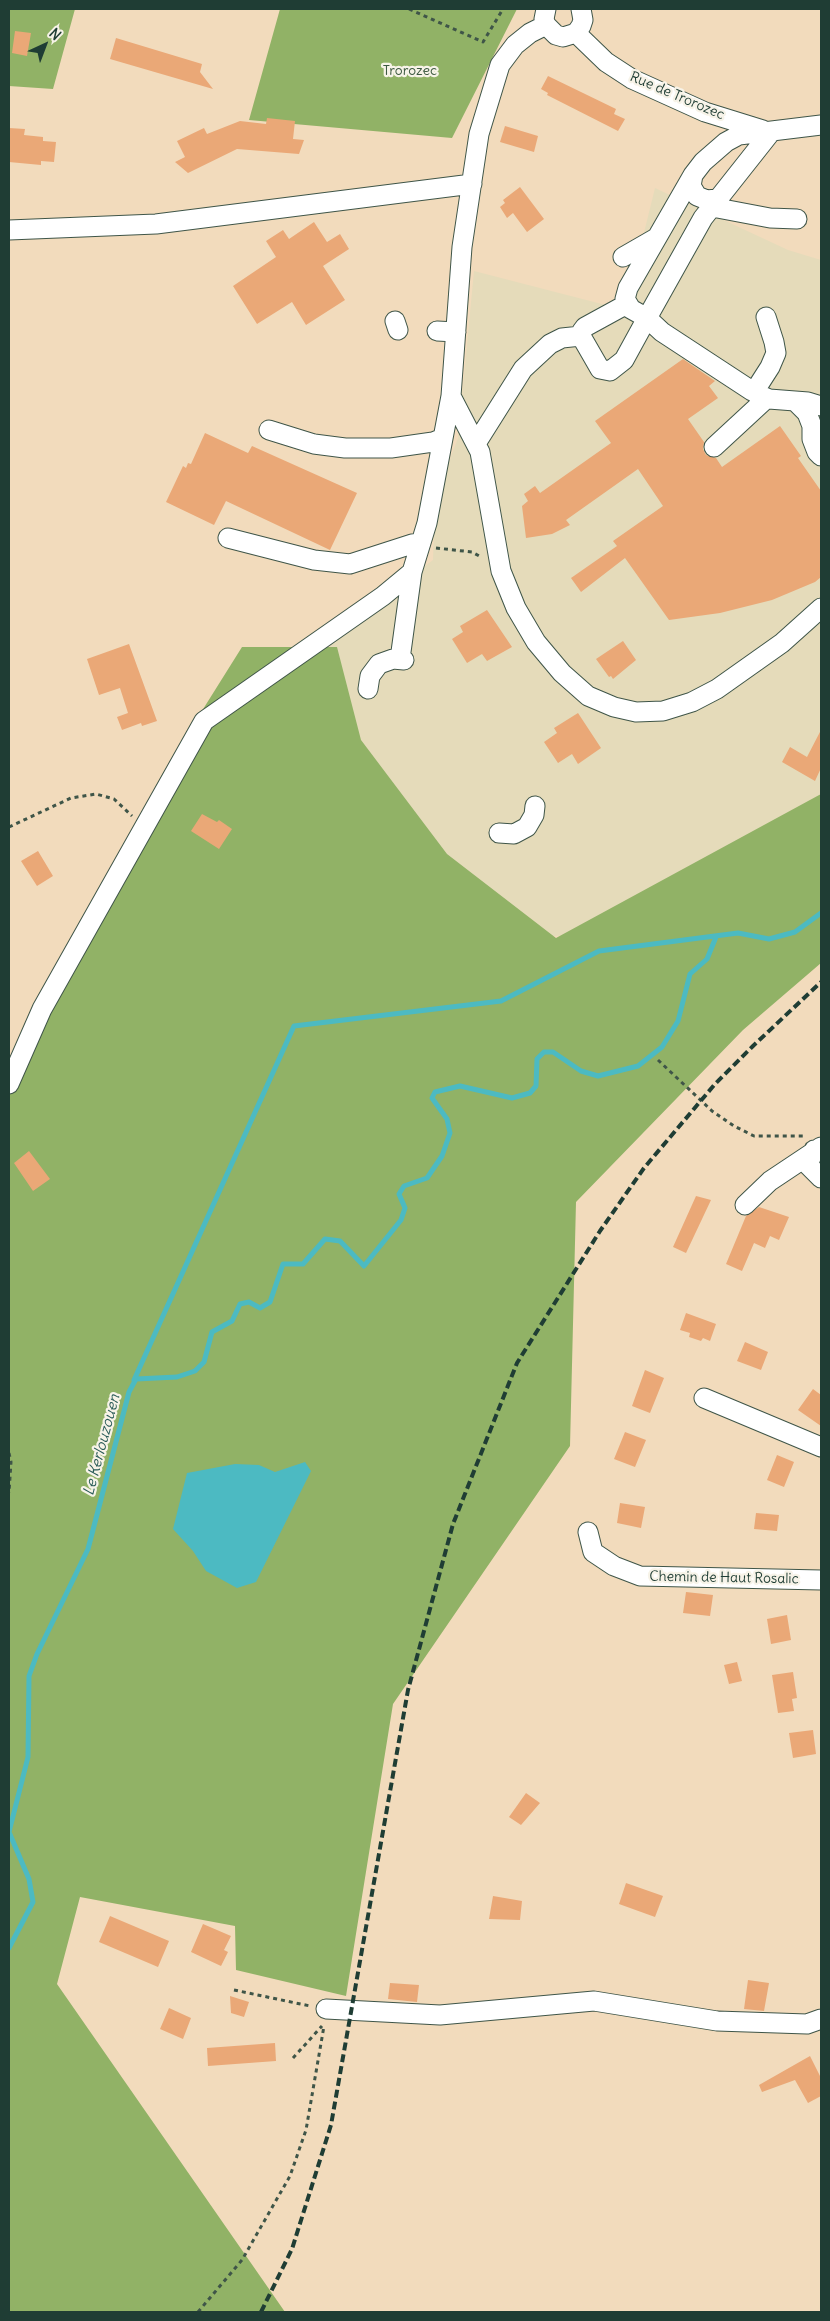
<!DOCTYPE html>
<style>
body{margin:0}
#map{position:relative;width:830px;height:2321px;overflow:hidden;background:#f2dbbc;font-family:Delius,sans-serif}
canvas{display:block}
.frame{position:absolute;inset:0;border:10px solid #1f3d34;pointer-events:none}
.north{position:absolute;left:20px;top:20px;width:50px;height:50px;-webkit-text-stroke:4px #f7f3e8;paint-order:stroke;rotate:43deg;font-size:14px;font-weight:700;line-height:20px;text-align:center;color:#1f3d34}
.north::after{content:'';display:block;margin:auto;width:18px;height:22px;background:#1f3d34;clip-path:polygon(50% 0,100% 100%,50% 72%,0 100%)}
</style>
<div id="map">
<canvas width="830" height="2321"></canvas>
<div class="frame"></div>
<div class="north">N</div>
</div>
<script>
const ctx = document.querySelector('canvas').getContext('2d');
ctx.lineJoin = 'round';
function fill(path, color) {
  ctx.fillStyle = color;
  ctx.fill(path, 'evenodd');
}
function toPath(rows) {
  const path = new Path2D();
  for (const r of rows) {
    path.moveTo(r[0], r[1]);
    for (let i = 2; i < r.length; i += 2) path.lineTo(r[i], r[i + 1]);
  }
  return path;
}
function trace(path, color, width, dash) {
  ctx.strokeStyle = color;
  ctx.lineWidth = width;
  ctx.lineCap = dash ? 'butt' : 'round';
  ctx.setLineDash(dash || []);
  ctx.stroke(path);
}
function write(font, color, halo, rows, align = 'center') {
  ctx.font = font + ' Delius,sans-serif';
  ctx.lineWidth = 4.5;
  ctx.setLineDash([]);
  ctx.textBaseline = 'middle';
  ctx.strokeStyle = halo;
  ctx.fillStyle = color;
  for (const [text, x, y, turn = 0] of rows) {
    ctx.save();
    ctx.translate(x, y);
    ctx.rotate((+turn || 0) * Math.PI / 180);
    ctx.textAlign = isNaN(turn) ? turn : align;
    if (halo) ctx.strokeText(text, 0, 0);
    ctx.fillText(text, 0, 0);
    ctx.restore();
  }
}
fill(toPath([
 [655,188,788,250,821,260,821,809,568,935,486,941,338,716,327,672,331,638,433,560,435,498,458,438,474,271,625,310]
]), '#e5dbba');
fill(toPath([
 [9,9,75,9,53,89,9,86],
 [280,9,517,9,452,138,249,120],
 [242,647,337,647,361,740,447,854,556,938,821,794,821,963,743,1030,576,1202,570,1446,393,1704,346,1996,236,1970,235,1926,80,1897,57,1984,285,2312,9,2312,9,1062,163,773]
]), '#91b266');
fill(toPath([
 [305,1462,311,1471,256,1582,237,1588,206,1571,193,1551,173,1529,187,1473,235,1464,259,1465,275,1472]
]), '#4cbac2');
trace(toPath([
 [134,1380,294,1026,501,1001,599,951,738,933,769,939,795,932,821,913],
 [9,1948,33,1902,29,1879,9,1832,28,1757,29,1676,37,1654,88,1549,129,1392,136,1379,177,1377,195,1371,204,1362,212,1332,232,1321,240,1304,249,1302,260,1308,270,1302,283,1264,303,1264,325,1239,340,1241,364,1266,401,1220,405,1208,399,1194,404,1186,427,1178,442,1156,450,1133,447,1119,432,1098,435,1092,460,1086,512,1098,530,1093,536,1086,537,1059,544,1052,553,1052,581,1071,598,1076,638,1066,662,1047,678,1021,690,974,707,959,716,937]
]), '#4cbac2', 5);
fill(toPath([
 [15,31,31,33,27,56,12,53],
 [116,38,202,64,200,72,213,89,110,59],
 [548,76,616,109,614,114,625,119,618,131,547,95,548,93,541,89],
 [267,118,295,121,293,139,304,140,299,154,237,149,188,173,175,162,185,157,177,141,204,128,207,134,240,121,266,124],
 [505,126,538,136,534,152,500,142],
 [9,128,25,129,24,135,43,137,43,141,56,142,54,162,41,161,41,165,9,162],
 [520,187,544,219,527,232,513,213,507,218,500,207,505,203,503,200],
 [314,222,327,242,340,234,349,249,323,266,345,300,306,325,292,302,257,324,233,286,276,257,266,241,283,230,289,239],
 [683,359,715,381,709,386,718,398,688,419,704,442,703,449,706,455,716,458,722,467,780,426,801,456,798,458,821,491,821,577,815,582,772,600,720,613,669,620,625,558,581,592,571,578,617,546,613,541,663,506,638,469,566,520,570,525,552,534,526,538,522,506,528,501,524,494,535,486,540,493,611,443,595,421],
 [205,433,248,453,252,446,357,493,330,550,226,501,214,525,166,502,183,466,186,468,188,463,191,464],
 [487,610,512,647,487,661,482,654,467,663,452,639,463,632,460,626],
 [623,641,636,660,613,679,611,676,609,677,596,659],
 [129,644,157,721,142,726,141,723,122,730,117,717,128,713,120,688,99,695,87,659],
 [578,713,601,748,578,764,572,754,558,763,544,742,557,733,554,728],
 [821,730,821,768,815,781,782,762,790,747,807,757],
 [202,814,217,822,219,820,232,829,219,849,191,831],
 [38,851,53,876,37,886,21,861],
 [29,1151,50,1179,33,1191,14,1163],
 [696,1196,711,1200,686,1253,673,1247],
 [759,1207,789,1217,779,1240,770,1236,765,1248,754,1243,742,1271,726,1264,746,1216],
 [686,1313,716,1324,710,1341,703,1338,701,1341,689,1337,690,1333,680,1330],
 [745,1342,768,1352,761,1370,737,1361],
 [645,1370,664,1378,650,1413,632,1406],
 [813,1389,821,1395,821,1426,798,1410],
 [625,1432,646,1440,635,1467,614,1459],
 [777,1455,794,1462,784,1487,767,1480],
 [620,1503,645,1507,641,1528,617,1523],
 [756,1513,779,1515,777,1531,754,1529],
 [686,1592,713,1595,710,1616,683,1613],
 [787,1615,791,1640,771,1644,767,1619],
 [737,1662,742,1681,729,1684,724,1665],
 [793,1672,797,1698,792,1699,794,1711,778,1713,772,1675],
 [813,1730,816,1754,793,1758,789,1733],
 [526,1793,540,1803,521,1825,509,1817],
 [626,1883,663,1896,655,1917,619,1904],
 [493,1896,522,1901,520,1920,489,1919],
 [110,1916,169,1941,158,1967,99,1942],
 [203,1924,231,1936,224,1950,228,1952,221,1966,191,1952],
 [748,1980,769,1983,764,2011,744,2009],
 [390,1983,419,1985,417,2002,388,1999],
 [230,1996,249,2002,244,2017,231,2013],
 [169,2008,191,2018,183,2039,160,2029],
 [275,2043,276,2061,208,2066,207,2048],
 [810,2056,821,2078,821,2096,808,2103,795,2080,762,2092,759,2085]
]), '#eaa877');
const minor = toPath([
 [546,9,544,19,546,25,556,35,563,37,576,33,581,26,583,20,581,9],
 [576,33,606,62,632,79,705,112,763,130],
 [771,132,703,218,647,318,631,309,625,299,628,288,693,175,703,162,726,142,739,135,821,125],
 [693,175,691,186,697,196,707,200,717,199],
 [712,207,770,218,797,219],
 [9,230,156,224,472,184],
 [623,257,656,238],
 [627,304,585,327,582,331,581,336,600,369,610,371,624,360,647,318,662,332,752,391,769,399,808,402,821,406],
 [395,321,398,330],
 [437,331,456,332],
 [754,392,770,367,776,353,774,342,766,317],
 [451,396,480,452,501,571,516,608,536,642,562,673,588,696,614,707,636,712,663,711,692,702,717,689,782,643,821,608],
 [796,402,807,413,812,426,812,439,817,452,821,456],
 [269,430,314,444,345,448,391,448,433,442,443,438],
 [477,442,523,369,550,344,562,338,581,336],
 [714,447,767,398],
 [228,538,314,560,350,564,412,544,421,543],
 [400,659,412,572],
 [368,689,370,676,379,664,393,659,404,660],
 [499,833,514,834,527,827,534,815,535,806],
 [9,1084,42,1009,204,721,383,596,412,572,427,523,451,396,462,247,479,134,500,65,515,45,530,33,546,25],
 [814,1150,808,1165,821,1178],
 [745,1205,770,1181,821,1147],
 [704,1398,821,1447],
 [588,1532,593,1552,614,1566,640,1576,821,1580],
 [326,2009,440,2015,594,2001,717,2021,807,2024,821,2019]
]);
trace(minor, '#3f5548', 21);
trace(toPath([
 [409,9,483,42,503,9],
 [436,548,472,552,481,557],
 [9,827,71,798,96,794,114,799,132,816],
 [658,1060,712,1111,734,1126,754,1136,804,1136],
 [9,1453,11,1462,9,1493],
 [234,1990,310,2006],
 [293,2058,322,2026],
 [198,2312,242,2260,290,2176,306,2130,324,2026]
]), '#3f5548', 3, [4, 4]);
trace(minor, '#fff', 19);
trace(toPath([
 [261,2312,292,2249,331,2125,408,1690,453,1524,517,1363,600,1231,644,1168,715,1084,753,1046,821,982]
]), '#1f3d34', 4, [8, 4]);
write('14px', '#3d5a41', '#f7f3e8', [
 ["Trorozec",410,71]
]);
write('14px', '#1f3d34', '#f7f3e8', [
 ["Rue de Trorozec",677,96,23],
 ["Chemin de Haut Rosalic",724,1578,1]
]);
write('italic 15px', '#2a5c58', '#f7f3e8', [
 ["Le Kerlouzouen",102,1445,-75]
]);
</script>
